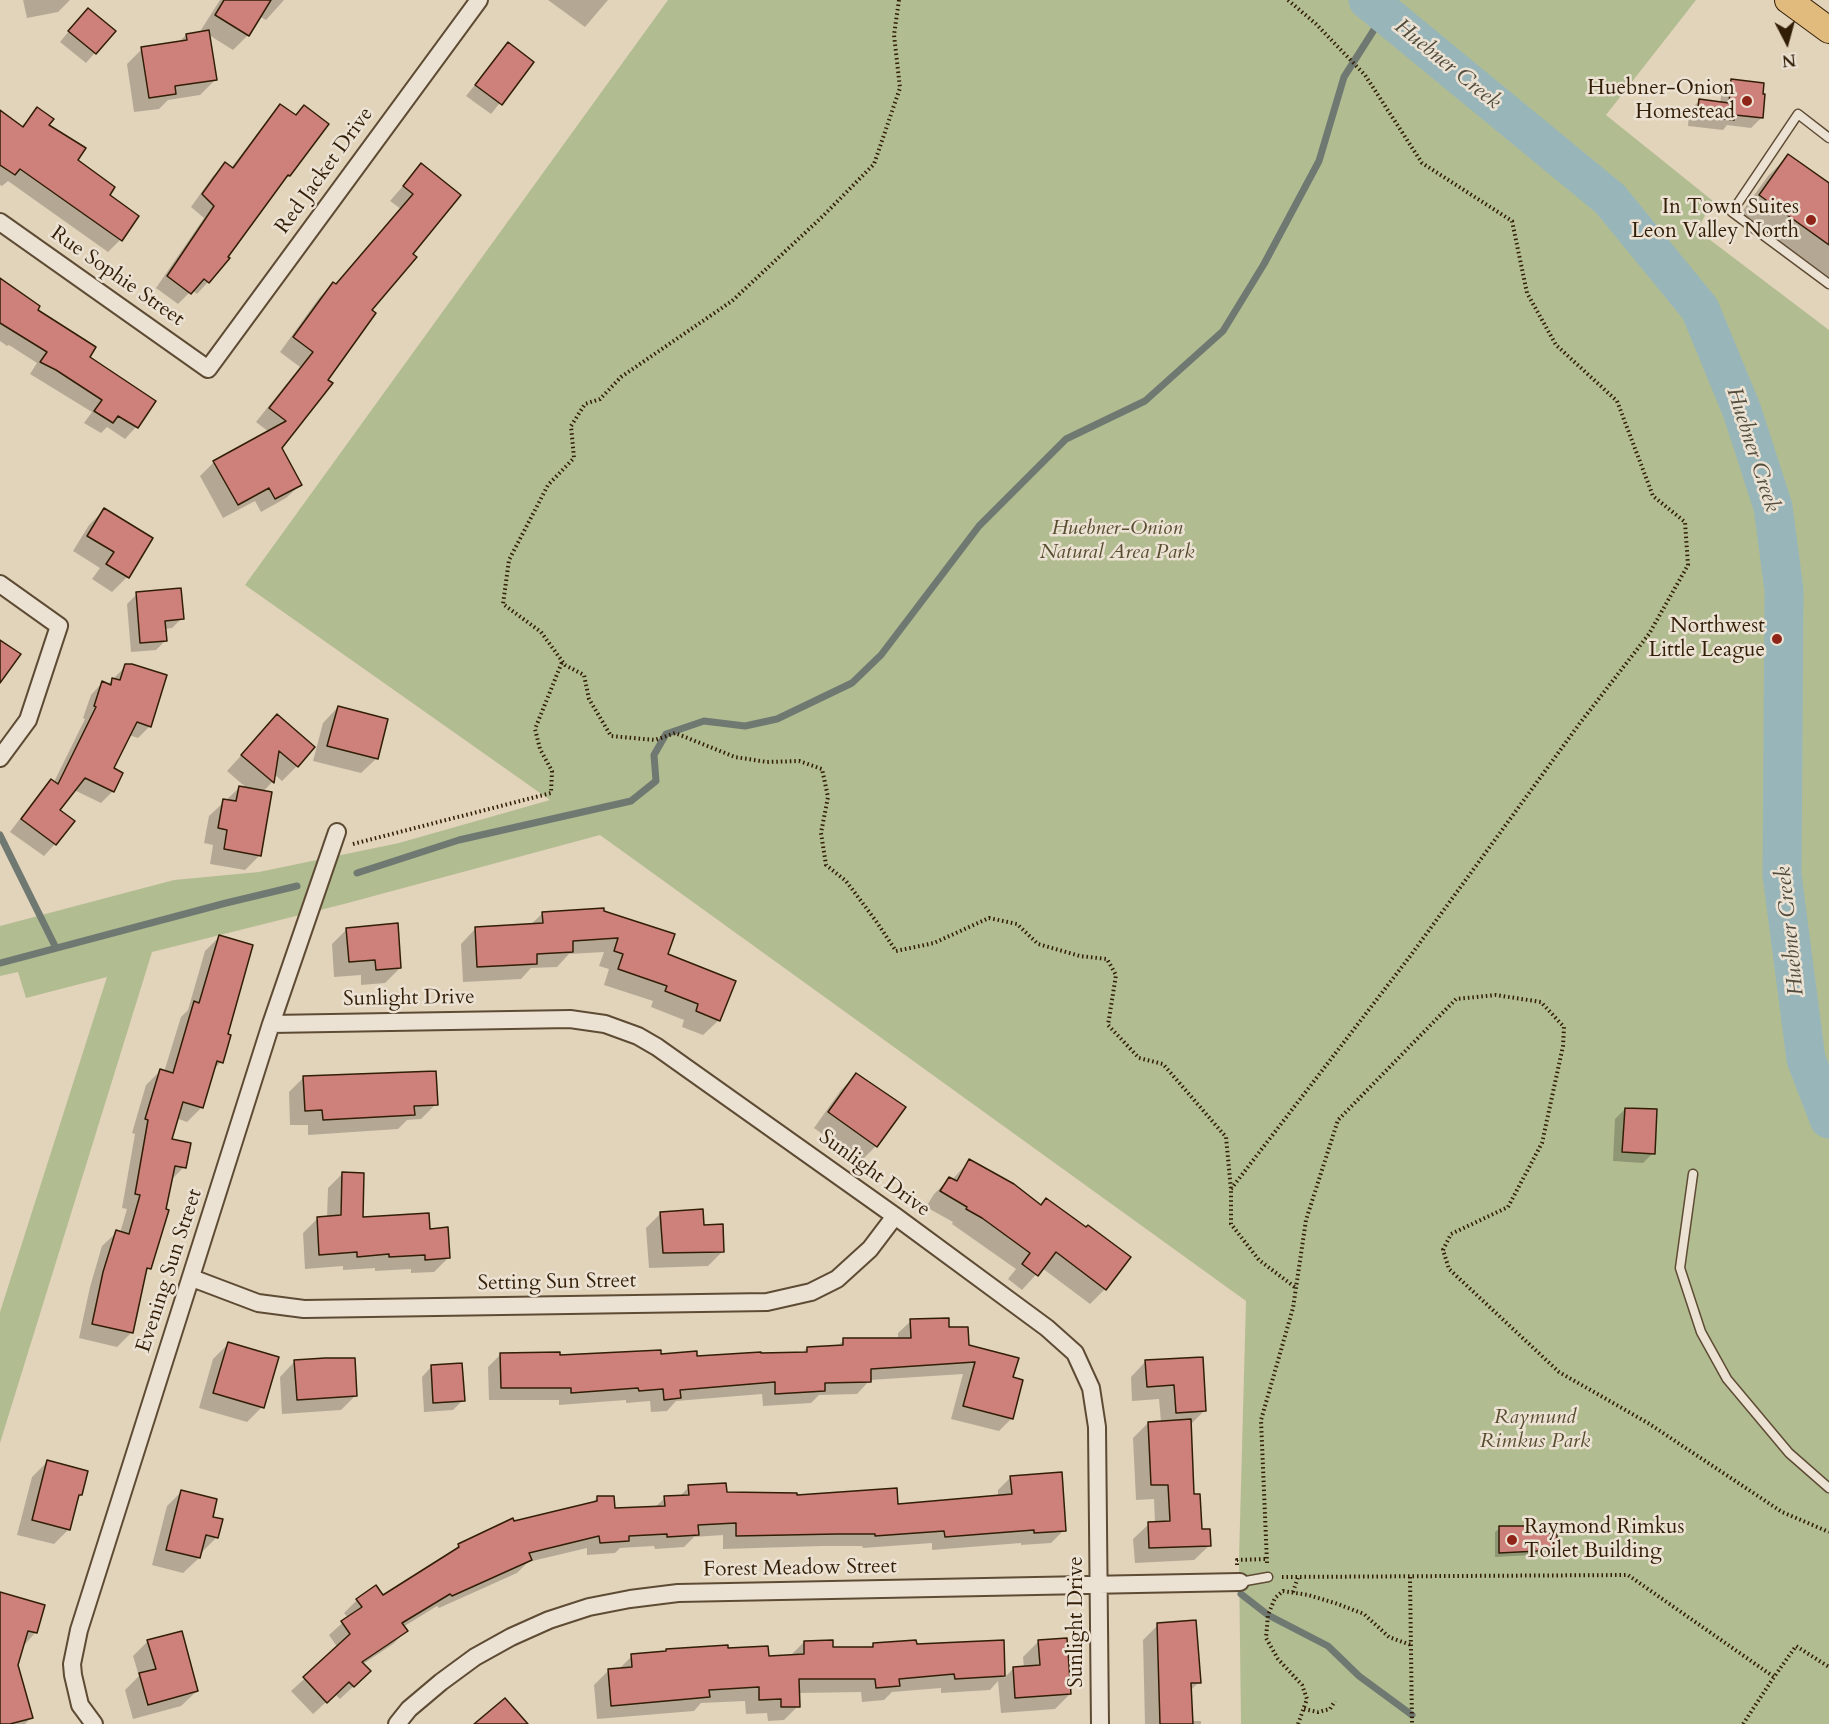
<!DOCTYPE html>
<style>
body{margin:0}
#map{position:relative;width:1829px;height:1724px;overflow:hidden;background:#e2d3bb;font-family:Cardo,serif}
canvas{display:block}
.north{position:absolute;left:1757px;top:12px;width:60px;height:60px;-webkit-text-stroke:4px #ece2d3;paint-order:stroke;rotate:174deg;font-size:16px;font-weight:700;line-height:24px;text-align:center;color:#321e07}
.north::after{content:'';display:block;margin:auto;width:21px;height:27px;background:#321e07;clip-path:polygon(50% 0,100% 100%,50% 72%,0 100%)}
</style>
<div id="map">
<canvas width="1829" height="1724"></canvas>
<div class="north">N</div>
</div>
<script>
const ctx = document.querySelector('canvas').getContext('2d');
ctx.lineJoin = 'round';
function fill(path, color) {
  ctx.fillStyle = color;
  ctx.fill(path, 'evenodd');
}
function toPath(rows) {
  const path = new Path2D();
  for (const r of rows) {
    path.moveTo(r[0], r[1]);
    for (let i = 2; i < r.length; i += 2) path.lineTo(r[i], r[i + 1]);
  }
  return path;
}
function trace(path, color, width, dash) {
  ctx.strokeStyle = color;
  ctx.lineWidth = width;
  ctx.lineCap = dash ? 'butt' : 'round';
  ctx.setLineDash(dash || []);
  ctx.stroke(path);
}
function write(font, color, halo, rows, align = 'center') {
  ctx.font = font + ' Cardo,serif';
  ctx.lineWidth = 5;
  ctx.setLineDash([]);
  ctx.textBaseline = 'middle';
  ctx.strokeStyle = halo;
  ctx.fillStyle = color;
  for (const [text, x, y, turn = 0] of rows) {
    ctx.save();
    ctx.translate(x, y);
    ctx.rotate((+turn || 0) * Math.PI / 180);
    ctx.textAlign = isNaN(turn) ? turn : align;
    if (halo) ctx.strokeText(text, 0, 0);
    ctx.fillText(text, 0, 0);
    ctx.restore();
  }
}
fill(toPath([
 [668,0,1696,0,1606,115,1713,201,1697,230,1829,330,1829,1724,1241,1724,1239,1559,1246,1301,600,835,344,904,152,952,0,1443,0,1312,107,977,26,998,18,972,0,976,0,926,174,880,259,872,399,843,550,800,245,585]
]), '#b2bc91');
fill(toPath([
 [23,0,70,0,58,12,27,18],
 [220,0,284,0,266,20,259,16,248,35,233,50,209,35,215,80,200,95,168,100,159,109,134,112,127,64,142,49,178,43,186,35,204,32,201,30],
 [548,0,608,0,585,27],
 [78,20,114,31,86,63,60,42],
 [508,44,532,63,491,114,466,96],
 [1732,81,1761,118,1751,128,1727,125,1723,130,1688,126,1689,111,1699,101,1720,103,1722,91],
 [281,106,295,116,327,125,288,175,277,186,226,257,227,259,208,282,197,294,192,290,178,304,156,288,204,218,191,207,213,176,225,164,231,168,269,118],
 [37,109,47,126,107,195,120,240,108,252,8,181,2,186,0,185,0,112,21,127],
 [1788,156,1829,185,1829,279,1739,216,1768,176],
 [421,165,411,254,369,310,280,448,300,485,286,498,261,512,255,501,223,518,200,476,214,462,269,432,256,422,300,367,280,352,319,298,333,284,335,285,401,209,390,201],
 [0,280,88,357,154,401,136,427,125,439,107,427,101,433,84,423,92,412,30,374,37,363,9,345,7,346,0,341],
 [104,510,127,577,112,592,92,579,100,568,73,551,89,525],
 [137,594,182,618,172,628,165,629,166,640,156,650,131,652,127,604],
 [126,666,150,726,138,738,129,735,112,769,121,773,113,791,101,803,74,790,58,810,55,844,44,856,10,832,40,792,51,780,54,782,85,719,83,718,91,695,102,683,107,685],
 [338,707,377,758,361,773,313,761,323,723],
 [277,716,297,766,282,781,274,774,272,782,263,792,260,855,245,870,210,864,213,845,204,843,209,816,239,788,249,790,227,771],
 [603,912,666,955,719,1020,703,1035,682,1027,684,1020,651,1007,653,1001,604,985,609,969,599,966,604,952,569,954,557,967,531,968,521,979,463,982,461,944,476,928,530,925,543,913],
 [347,929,400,968,385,983,361,985,361,975,334,977,332,944],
 [219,937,226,1034,221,1062,212,1071,202,1107,187,1122,176,1118,170,1140,184,1167,170,1181,149,1268,144,1273,132,1332,117,1347,79,1338,90,1287,102,1246,117,1232,120,1233,127,1209,122,1208,135,1134,132,1133,146,1085,160,1071,164,1072,181,1017,188,1010,205,951],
 [856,1075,876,1146,861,1161,814,1128,841,1090],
 [304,1077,436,1104,421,1119,407,1120,398,1129,308,1135,308,1125,290,1125,289,1092],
 [1625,1109,1653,1153,1643,1163,1613,1161,1615,1119],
 [969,1161,1040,1206,1046,1200,1105,1289,1090,1304,1042,1268,1022,1290,1008,1279,1016,1269,952,1224,953,1222,926,1207,934,1194,949,1179,952,1180],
 [342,1174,361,1218,448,1258,434,1272,411,1273,411,1269,375,1271,375,1268,343,1270,343,1266,305,1269,303,1233,318,1218,327,1218,328,1188],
 [661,1213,703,1226,723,1251,708,1266,649,1268,646,1228],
 [911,1321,947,1328,1012,1378,1011,1419,999,1431,951,1419,963,1374,870,1380,857,1394,819,1395,811,1403,763,1406,762,1394,676,1401,667,1411,651,1412,650,1401,626,1403,626,1400,559,1405,559,1400,489,1400,488,1367,501,1354,559,1357,696,1357,802,1353,807,1348,837,1346,844,1340,898,1339,898,1333],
 [228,1344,262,1407,247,1422,199,1408,213,1359],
 [1201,1358,1204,1411,1190,1425,1193,1496,1200,1531,1210,1545,1194,1560,1135,1563,1133,1539,1149,1524,1155,1523,1154,1499,1136,1500,1133,1438,1148,1423,1161,1422,1159,1399,1132,1401,1131,1377,1146,1361],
 [295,1361,356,1395,341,1410,282,1414,280,1377],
 [431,1367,463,1400,453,1410,424,1412,422,1377],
 [47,1462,80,1495,77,1498,69,1529,54,1544,17,1535,32,1477],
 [1011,1477,1064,1530,1051,1543,1021,1545,1021,1543,932,1550,932,1543,863,1548,862,1546,823,1546,723,1549,723,1535,694,1537,684,1547,655,1549,654,1546,620,1548,615,1553,587,1555,587,1548,528,1562,517,1573,439,1608,437,1606,403,1627,406,1631,393,1644,363,1664,356,1684,340,1699,335,1694,313,1714,291,1691,338,1648,329,1635,348,1618,344,1613,357,1600,383,1597,447,1557,459,1545,513,1522,591,1504,598,1497,613,1510,654,1508,665,1498,679,1497,689,1487,726,1493,796,1496,897,1505,998,1497,998,1490],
 [182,1491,211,1518,217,1537,202,1552,200,1552,199,1558,183,1573,152,1565,167,1506],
 [1500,1528,1523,1535,1555,1550,1551,1554,1495,1557,1495,1532],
 [0,1593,36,1632,0,1672],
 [1158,1625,1199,1682,1190,1691,1191,1721,1201,1721,1201,1724,1145,1724,1143,1640],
 [148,1641,197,1691,181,1706,133,1719,125,1690,139,1676,133,1656],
 [1002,1641,1004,1678,1014,1668,1024,1668,1023,1657,1039,1641,1070,1694,1055,1709,1001,1713,998,1681,990,1690,941,1693,941,1688,892,1692,884,1700,862,1702,861,1692,798,1693,798,1706,784,1720,768,1721,767,1713,746,1714,745,1701,701,1703,694,1711,597,1719,594,1685,609,1670,618,1670,632,1656,664,1653,666,1651,726,1649,768,1657,790,1656,804,1642,832,1648,870,1648,873,1645,915,1646],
 [0,1677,31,1718,25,1724,0,1724]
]), '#0003');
trace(toPath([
 [0,835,56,948],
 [357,873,459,840,631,801,656,781,654,755,666,734,704,721,745,726,777,719,852,683,881,655,979,526,1066,439,1145,401,1223,331,1264,264,1319,161,1344,77,1384,14],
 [0,963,226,903,297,886],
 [1241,1594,1268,1615,1328,1646,1359,1676,1412,1715]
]), '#6f7972', 7);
trace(toPath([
 [1368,0,1610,199,1700,309,1742,411,1773,507,1784,590,1782,875,1806,1059,1829,1119]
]), '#98b6ba', 39);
const building = toPath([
 [224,0,271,0,249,36,215,15,224,0],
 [88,8,116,31,96,54,68,31,88,8],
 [209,30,217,80,175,86,176,94,149,98,141,47,187,40,186,34,209,30],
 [508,42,534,62,502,105,475,85,508,42],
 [1731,79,1764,83,1763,94,1765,94,1763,118,1735,115,1734,120,1697,116,1699,99,1729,103,1731,79],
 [280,104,296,115,304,105,329,124,290,176,288,175,228,257,230,258,209,283,204,279,191,294,167,276,214,206,202,194,225,162,233,168,280,104],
 [37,107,54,119,49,125,86,148,78,160,115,187,110,195,139,216,122,241,20,169,15,175,0,165,0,110,23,127,37,107],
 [1788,154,1829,183,1829,245,1759,195,1788,154],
 [421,163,461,195,413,254,417,257,372,310,376,313,328,380,333,383,282,448,302,485,275,499,269,488,238,505,213,461,286,421,269,408,313,352,293,337,333,282,336,284,413,194,403,186,421,163],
 [0,278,40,306,38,310,96,347,90,357,156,401,138,428,118,416,113,423,94,411,102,400,56,370,40,362,47,352,0,323,0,278],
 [104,508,153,538,129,578,106,564,114,552,87,536,104,508],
 [181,588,184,619,165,621,167,641,140,643,136,592,181,588],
 [0,640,21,654,0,683,0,640],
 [125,664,132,664,167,675,151,727,137,722,114,768,123,773,114,792,85,778,60,810,75,821,56,845,21,819,51,779,58,784,96,707,94,706,102,681,111,685,112,678,120,680,125,664],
 [338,706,388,719,378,759,327,746,338,706],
 [277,714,315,747,298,767,279,751,274,783,241,755,277,714],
 [239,786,272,792,261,856,224,849,227,830,218,828,223,799,236,801,239,786],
 [604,908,604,911,675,934,668,954,736,981,720,1021,696,1011,698,1004,665,991,667,986,618,969,623,954,614,951,618,938,573,941,573,952,537,954,537,964,477,967,475,927,543,923,542,912,604,908],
 [398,923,401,968,376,970,375,960,349,962,346,928,398,923],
 [219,935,253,945,228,1034,231,1035,223,1063,217,1061,203,1108,183,1102,172,1139,191,1143,186,1168,175,1166,166,1209,169,1210,151,1269,147,1268,133,1333,92,1324,103,1272,116,1230,129,1234,140,1195,135,1194,148,1120,145,1119,160,1069,173,1073,194,1001,199,1003,219,935],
 [436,1071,438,1105,414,1106,415,1115,323,1120,322,1110,305,1111,303,1076,436,1071],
 [856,1073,906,1107,877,1147,828,1112,856,1073],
 [1625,1108,1657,1109,1655,1154,1622,1152,1625,1108],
 [969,1159,1014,1184,1041,1205,1046,1198,1086,1227,1088,1225,1131,1257,1106,1290,1056,1252,1038,1276,1022,1264,1030,1253,982,1218,966,1209,967,1207,940,1191,949,1177,957,1181,969,1159],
 [342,1172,364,1173,363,1217,429,1213,430,1229,448,1227,450,1258,425,1260,425,1255,389,1257,389,1254,357,1257,357,1252,319,1255,317,1217,341,1215,342,1172],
 [703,1209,704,1225,723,1224,724,1252,663,1253,660,1212,703,1209],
 [949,1318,949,1327,968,1327,969,1345,1019,1358,1013,1377,1023,1380,1013,1419,963,1406,975,1362,871,1369,871,1382,825,1383,825,1391,775,1394,775,1382,680,1390,681,1398,664,1400,663,1389,639,1391,638,1388,571,1393,571,1388,501,1388,500,1353,560,1352,560,1355,661,1350,661,1354,697,1351,697,1356,761,1352,761,1353,807,1352,807,1347,843,1345,843,1338,911,1338,910,1319,949,1318],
 [228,1342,279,1357,264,1408,213,1393,228,1342],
 [1203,1357,1206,1411,1176,1413,1174,1385,1147,1387,1145,1360,1203,1357],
 [325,1358,355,1358,357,1396,297,1400,294,1360,325,1358],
 [462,1363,465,1401,433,1403,431,1365,462,1363],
 [1191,1419,1194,1494,1200,1494,1202,1529,1210,1529,1211,1546,1149,1548,1148,1522,1170,1521,1168,1485,1151,1485,1148,1422,1191,1419],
 [47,1460,88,1471,82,1495,79,1495,70,1530,32,1520,47,1460],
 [1062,1472,1066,1531,1034,1533,1034,1530,945,1537,944,1531,875,1536,875,1534,837,1534,736,1536,736,1523,698,1525,699,1535,667,1537,667,1534,629,1536,629,1541,600,1543,599,1536,529,1553,532,1560,452,1596,450,1594,402,1623,408,1631,362,1662,371,1671,354,1687,349,1682,327,1703,303,1677,350,1634,341,1621,362,1607,356,1599,376,1585,383,1595,459,1547,458,1544,513,1518,514,1521,597,1501,597,1496,614,1496,615,1508,665,1506,664,1496,689,1495,688,1485,726,1483,727,1492,797,1493,797,1495,897,1488,898,1504,1012,1494,1010,1476,1062,1472],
 [181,1490,217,1499,213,1517,223,1519,218,1538,206,1535,200,1558,166,1550,181,1490],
 [1499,1526,1525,1526,1525,1533,1557,1533,1557,1550,1499,1553,1499,1526],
 [0,1592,45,1605,37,1633,28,1631,18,1665,33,1718,10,1724,0,1724,0,1592],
 [1196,1620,1201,1683,1191,1683,1193,1724,1160,1724,1157,1623,1196,1620],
 [182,1631,198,1691,148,1705,139,1673,156,1669,147,1640,182,1631],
 [1067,1638,1071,1694,1015,1698,1013,1667,1040,1665,1038,1640,1067,1638],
 [833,1640,833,1647,873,1647,873,1643,916,1640,917,1644,1004,1640,1005,1676,955,1679,954,1674,899,1679,900,1686,876,1688,875,1679,799,1679,800,1707,781,1707,781,1699,759,1700,759,1687,709,1690,710,1697,611,1706,608,1669,632,1667,631,1654,666,1651,666,1649,728,1645,728,1648,768,1646,769,1656,804,1654,804,1641,833,1640],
 [505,1698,528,1724,474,1724,505,1698]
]);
fill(building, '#cd817a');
trace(building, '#321e07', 1.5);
const service = toPath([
 [1829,138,1798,114,1732,212,1829,284],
 [1693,1174,1680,1268,1701,1332,1727,1379,1789,1453,1829,1488],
 [1240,1582,1268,1577]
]);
const minor = toPath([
 [0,222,208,369,479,0],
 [0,584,59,626,28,720,0,758],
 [271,1024,570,1019,605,1024,638,1036,657,1047,895,1216,1047,1328,1075,1353,1091,1388,1097,1427,1100,1724],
 [192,1278,258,1303,304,1309,767,1302,811,1292,837,1279,870,1249,895,1216],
 [94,1724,80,1705,73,1675,72,1664,79,1630,271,1024,337,832],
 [397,1724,409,1709,441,1682,475,1657,511,1637,549,1620,589,1607,630,1599,678,1593,1240,1582]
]);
const primary = toPath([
 [1788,0,1829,30]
]);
trace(service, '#5e4b34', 11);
trace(minor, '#5e4b34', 20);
trace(primary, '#321e07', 28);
trace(toPath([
 [899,0,894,35,900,88,874,164,823,216,732,301,621,377,600,399,585,404,571,426,574,458,548,485,509,560,503,604,541,632,565,665,584,675,589,699,611,736,655,740,675,733,735,757,767,762,799,761,822,769,828,797,821,833,826,865,846,881,876,921,896,951,934,943,989,918,1017,924,1038,944,1080,956,1107,959,1116,975,1108,1025,1139,1058,1163,1064,1226,1137,1231,1190,1231,1224,1259,1260,1296,1288],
 [353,844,551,793,552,771,540,749,535,729,562,662],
 [1231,1189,1411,955,1580,723,1649,634,1688,565,1685,522,1653,496,1617,401,1556,345,1527,293,1512,221,1422,163,1365,75,1316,24,1288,0],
 [1267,1563,1261,1420,1293,1308,1306,1220,1338,1120,1456,999,1496,995,1541,1002,1564,1027,1563,1046,1542,1143,1508,1207,1451,1234,1443,1250,1449,1269,1559,1372,1648,1423,1782,1512,1829,1532],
 [1237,1565,1237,1560,1267,1559],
 [1282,1577,1628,1575,1774,1677,1796,1646,1829,1667],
 [1410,1577,1412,1724],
 [1293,1592,1298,1577],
 [1304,1709,1318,1712,1330,1709,1335,1701],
 [1298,1724,1307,1699,1302,1685,1278,1659,1266,1638,1268,1615,1275,1598,1283,1591,1308,1595,1335,1603,1364,1614,1389,1637,1411,1645],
 [1743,1724,1774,1677]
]), '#321e07', 4, [1.5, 3]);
trace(service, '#ece2d3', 8);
trace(minor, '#ece2d3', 16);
trace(primary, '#e1ba7e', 26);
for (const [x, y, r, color] of [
 [1747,101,6,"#8f2418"],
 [1811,220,6,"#8f2418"],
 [1777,639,6,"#8f2418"],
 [1512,1540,6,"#8f2418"]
]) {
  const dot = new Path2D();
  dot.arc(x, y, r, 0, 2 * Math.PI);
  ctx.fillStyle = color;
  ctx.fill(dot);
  trace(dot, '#ece2d3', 2);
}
write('21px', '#321e07', '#ece2d3', [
 ["Huebner-Onion",1735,89],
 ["Homestead",1735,113],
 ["In Town Suites",1799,208],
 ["Leon Valley North",1799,232],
 ["Northwest",1765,627],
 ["Little League",1765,651],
 ["Raymond Rimkus",1524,1528,"left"],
 ["Toilet Building",1524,1552,"left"]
], 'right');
write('21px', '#321e07', '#ece2d3', [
 ["Red Jacket Drive",325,171,-54],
 ["Rue Sophie Street",117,277,35],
 ["Sunlight Drive",409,999,-1],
 ["Sunlight Drive",874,1174,36],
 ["Evening Sun Street",170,1271,-72],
 ["Setting Sun Street",557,1283,-1],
 ["Forest Meadow Street",800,1569,-1],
 ["Sunlight Drive",1077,1622,-90]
]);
write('italic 21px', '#584d30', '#ece2d3', [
 ["Huebner-Onion",1117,529],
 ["Natural Area Park",1117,553],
 ["Raymund",1535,1418],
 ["Rimkus Park",1535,1442]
]);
write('italic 22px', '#514c3d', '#ece2d3', [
 ["Huebner Creek",1447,65,39],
 ["Huebner Creek",1752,450,72],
 ["Huebner Creek",1791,931,-96]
]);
</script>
